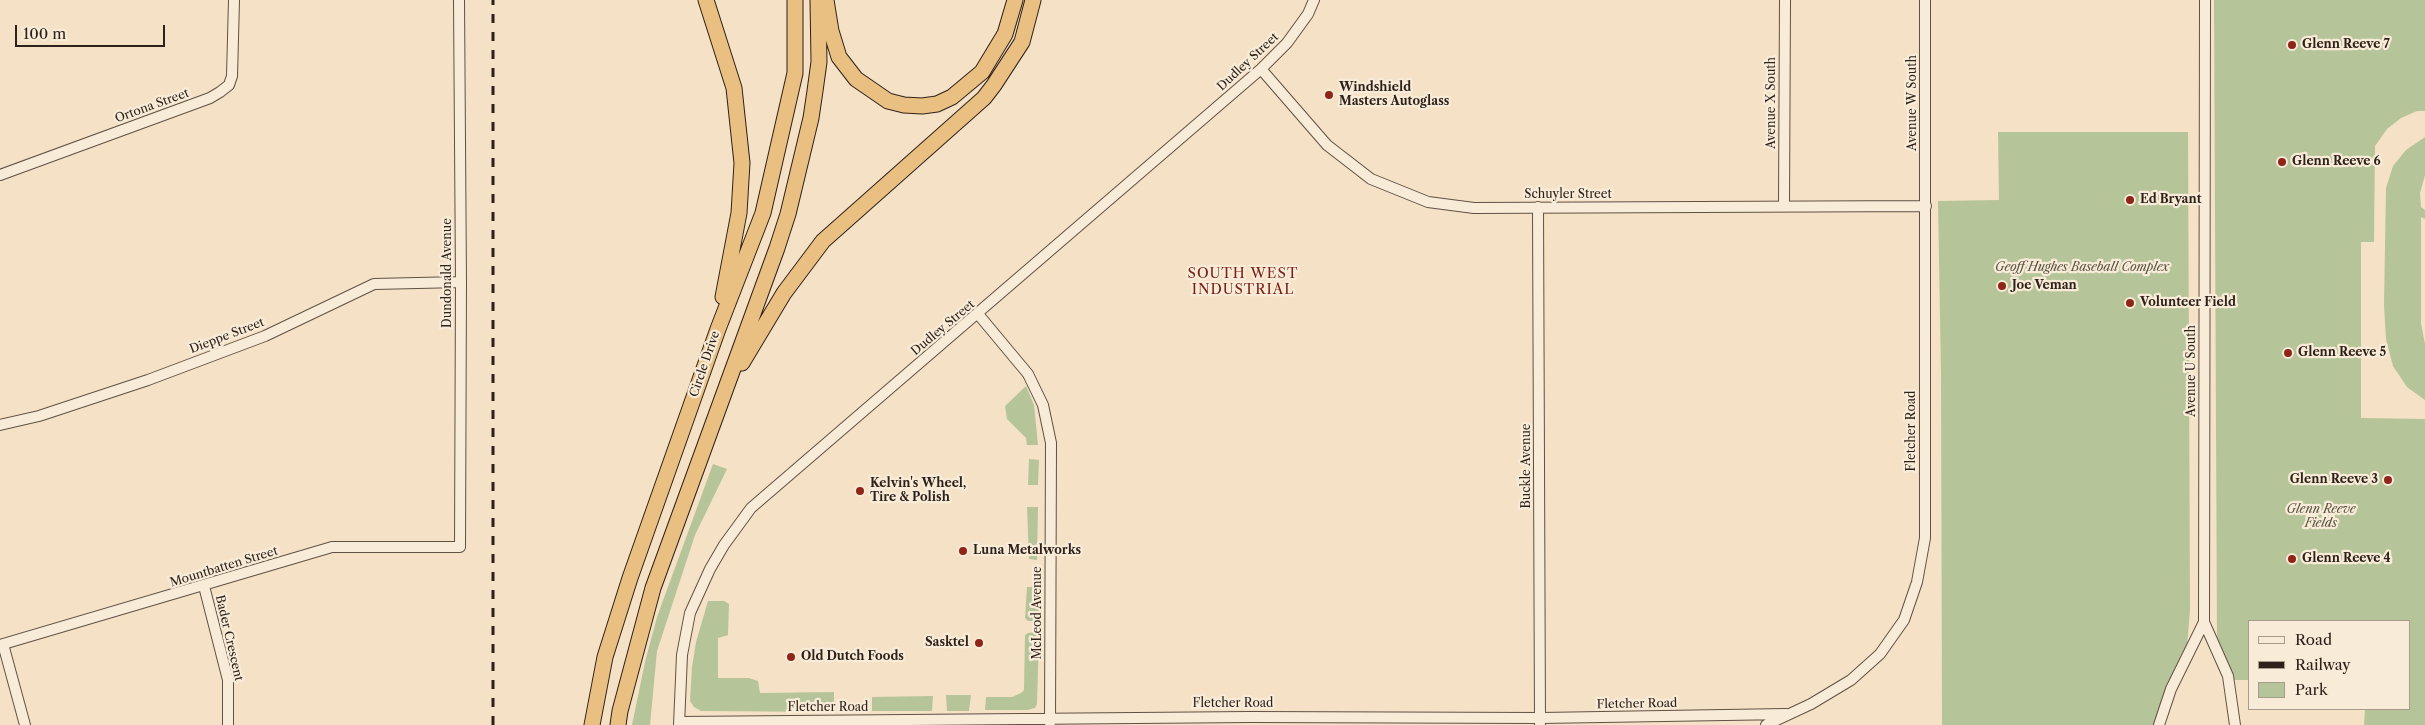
<!DOCTYPE html>
<style>
body{margin:0}
#map{position:relative;width:2425px;height:725px;overflow:hidden;background:#f5e1c5;font-family:"Libre Caslon Text",serif}
canvas{display:block}
.legend{position:absolute;left:2248px;top:620px;width:162px;height:90px;box-sizing:border-box;background:#f8ecd9;border:1px solid #a79b8c;margin:0;padding:6px 9px;list-style:none;font-size:15px;color:#2e2119}
.legend li{display:flex;align-items:center;gap:10px;height:25px}
.legend b{width:25px;border:1px solid #a79b8c}
.scale{position:absolute;left:15px;top:25px;width:150px;height:22px;box-sizing:border-box;border:2px solid #2e2119;border-top:0;padding-left:6px;font-size:15px;line-height:18px;white-space:nowrap;color:#2e2119;-webkit-text-stroke:4px #f8ecd9;paint-order:stroke}
</style>
<div id="map">
<canvas width="2425" height="725"></canvas>
<ul class="legend">
<li><b style="height:6px;background:#f8ecd9"></b>Road</li>
<li><b style="height:6px;background:#2e2119"></b>Railway</li>
<li><b style="height:14px;background:#b6c499"></b>Park</li>
</ul>
<div class="scale">100 m</div>
</div>
<script>
const ctx = document.querySelector('canvas').getContext('2d');
ctx.lineJoin = 'round';
function fill(path, color) {
  ctx.fillStyle = color;
  ctx.fill(path, 'evenodd');
}
function toPath(rows) {
  const path = new Path2D();
  for (const r of rows) {
    path.moveTo(r[0], r[1]);
    for (let i = 2; i < r.length; i += 2) path.lineTo(r[i], r[i + 1]);
  }
  return path;
}
function trace(path, color, width, dash) {
  ctx.strokeStyle = color;
  ctx.lineWidth = width;
  ctx.lineCap = dash ? 'butt' : 'round';
  ctx.setLineDash(dash || []);
  ctx.stroke(path);
}
function write(font, color, halo, rows, align = 'center') {
  ctx.font = font + ' "Libre Caslon Text",serif';
  ctx.lineWidth = 4.5;
  ctx.setLineDash([]);
  ctx.textBaseline = 'middle';
  ctx.strokeStyle = halo;
  ctx.fillStyle = color;
  for (const [text, x, y, turn = 0] of rows) {
    ctx.save();
    ctx.translate(x, y);
    ctx.rotate((+turn || 0) * Math.PI / 180);
    ctx.textAlign = isNaN(turn) ? turn : align;
    if (halo) ctx.strokeText(text, 0, 0);
    ctx.fillText(text, 0, 0);
    ctx.restore();
  }
}
fill(toPath([
 [2214,0,2425,0,2425,111,2417,111,2401,118,2387,129,2375,146,2374,242,2361,242,2361,418,2425,419,2425,725,2364,725,2365,709,2409,709,2409,621,2249,621,2249,680,2233,680,2217,637],
 [1998,132,2188,132,2190,610,2187,647,2166,686,2154,725,1942,725,1941,374,1938,201,1999,200],
 [2425,137,2425,175,2420,193,2421,207,2425,210,2425,219,2421,217,2421,323,2425,344,2425,400,2407,387,2393,366,2386,339,2384,305,2386,188,2393,166,2406,150],
 [1026,386,1034,405,1038,445,1027,445,1026,438,1007,419,1005,406],
 [1029,459,1039,460,1038,485,1028,485],
 [713,464,727,469,695,535,657,651,650,725,632,725,645,662,657,617],
 [1027,507,1038,507,1037,560,1029,559],
 [1027,587,1037,587,1039,589,1039,618,1037,621,1028,621,1025,618],
 [708,601,724,601,729,604,728,635,718,638,718,678,749,678,758,681,760,693,834,692,834,712,701,711,694,707,690,701,692,667,696,642],
 [1028,633,1036,632,1039,635,1037,704,1035,708,1027,710,985,710,986,697,1012,697,1021,693,1024,690,1025,635],
 [946,695,971,695,969,711,947,711],
 [933,696,932,711,872,711,872,697]
]), '#b6c499');
const minor = toPath([
 [2205,0,2204,622,2228,676,2235,725],
 [1261,69,1327,145,1371,179,1428,202,1474,208,1926,206],
 [0,175,210,98,220,92,229,85,232,76,234,0],
 [1784,206,1785,0],
 [1538,207,1540,724],
 [978,314,1028,374,1043,405,1051,443,1050,723],
 [0,425,39,416,148,380,265,336,374,284,461,282],
 [204,586,228,680,228,725],
 [3,644,25,725],
 [0,645,332,547,460,547,461,282,459,0],
 [679,722,1250,717,1541,718,1786,714],
 [679,725,682,655,690,613,710,569,724,545,751,508,1261,69,1287,43,1308,14,1314,0],
 [1766,725,1811,704,1851,680,1880,654,1904,620,1917,582,1925,538,1925,0],
 [2159,725,2171,689,2204,622]
]);
const highway = toPath([
 [706,0,734,88,742,163,739,213,723,297],
 [826,0,831,31,839,57,856,79,888,101,904,105,922,106,937,104,952,97,982,72,1005,34,1015,0],
 [742,363,784,293,823,241,984,98,994,85,1022,42,1033,0],
 [592,725,605,657,630,578,718,329,763,213,795,73,795,0],
 [618,725,620,711,653,588,777,248,788,214,811,118,815,91,819,62,818,0]
]);
trace(minor, '#605144', 12);
trace(highway, '#2e2119', 17);
trace(minor, '#f8ecd9', 10);
trace(highway, '#eac082', 15);
trace(toPath([
 [493,725,493,0]
]), '#2e2119', 3, [9, 9]);
for (const [x, y, r, color] of [
 [2292,45,5,"#8f2418"],
 [1329,95,5,"#8f2418"],
 [2282,162,5,"#8f2418"],
 [2130,200,5,"#8f2418"],
 [2002,286,5,"#8f2418"],
 [2130,303,5,"#8f2418"],
 [2288,353,5,"#8f2418"],
 [2388,480,5,"#8f2418"],
 [860,491,5,"#8f2418"],
 [963,551,5,"#8f2418"],
 [2292,559,5,"#8f2418"],
 [979,643,5,"#8f2418"],
 [791,657,5,"#8f2418"]
]) {
  const dot = new Path2D();
  dot.arc(x, y, r, 0, 2 * Math.PI);
  ctx.fillStyle = color;
  ctx.fill(dot);
  trace(dot, '#f8ecd9', 2);
}
write('bold 12px', '#2e2119', '#f8ecd9', [
 ["Glenn Reeve 7",2302,45],
 ["Windshield",1339,88],
 ["Masters Autoglass",1339,102],
 ["Glenn Reeve 6",2292,162],
 ["Ed Bryant",2140,200],
 ["Joe Veman",2012,286],
 ["Volunteer Field",2140,303],
 ["Glenn Reeve 5",2298,353],
 ["Glenn Reeve 3",2378,480,"right"],
 ["Kelvin's Wheel,",870,484],
 ["Tire & Polish",870,498],
 ["Luna Metalworks",973,551],
 ["Glenn Reeve 4",2302,559],
 ["Sasktel",969,643,"right"],
 ["Old Dutch Foods",801,657]
], 'left');
write('12px', '#2e2119', '#f8ecd9', [
 ["Dudley Street",1248,62,-43],
 ["Avenue X South",1772,103,-90],
 ["Avenue W South",1913,103,-90],
 ["Ortona Street",152,106,-20],
 ["Schuyler Street",1568,195],
 ["Dundonald Avenue",448,273,-90],
 ["Dudley Street",943,328,-40],
 ["Dieppe Street",227,336,-21],
 ["Circle Drive",705,364,-71],
 ["Avenue U South",2192,371,-90],
 ["Fletcher Road",1912,431,-90],
 ["Buckle Avenue",1527,466,-90],
 ["Mountbatten Street",224,567,-17],
 ["McLeod Avenue",1038,613,-90],
 ["Bader Crescent",229,638,77],
 ["Fletcher Road",1233,704],
 ["Fletcher Road",1637,704,-1],
 ["Fletcher Road",828,708]
]);
write('italic 12px', '#57523f', '#f8ecd9', [
 ["Geoff Hughes Baseball Complex",2082,268],
 ["Glenn Reeve",2321,510],
 ["Fields",2321,524]
]);
ctx.letterSpacing = '1px';
write('14px', '#7a1f14', '#f8ecd9', [
 ["SOUTH WEST",1243,274],
 ["INDUSTRIAL",1243,290]
]);
ctx.letterSpacing = '0px';
</script>
